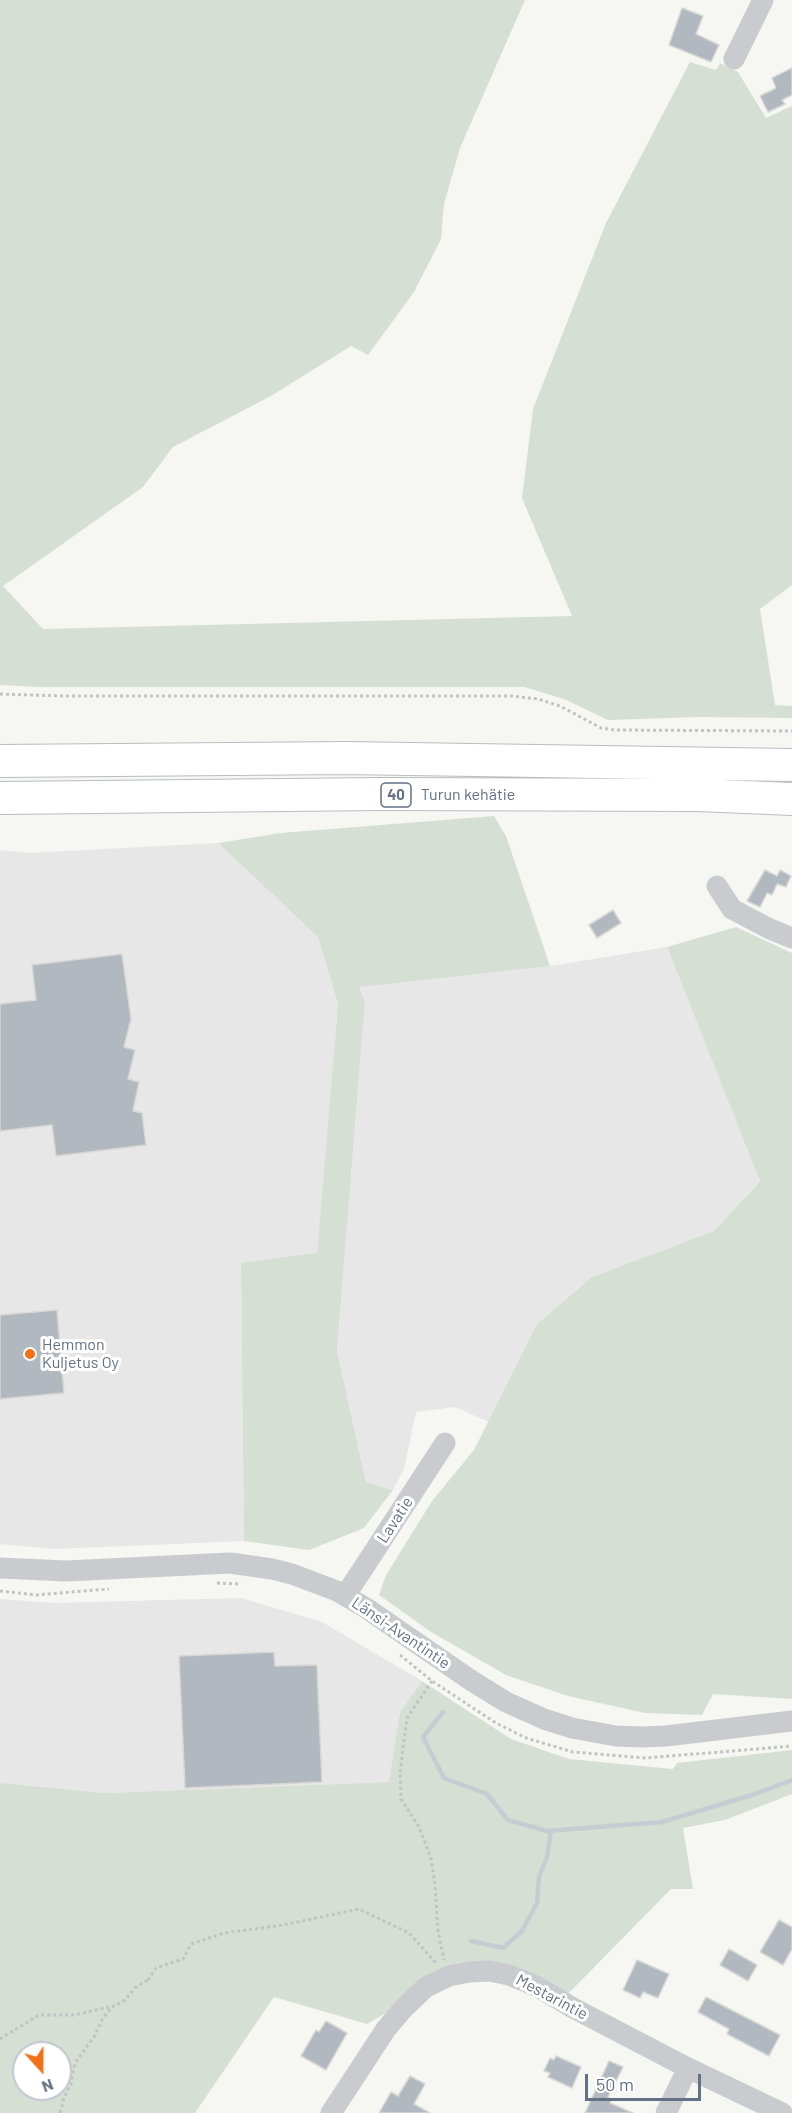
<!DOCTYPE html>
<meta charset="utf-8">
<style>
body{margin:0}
#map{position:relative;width:792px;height:2113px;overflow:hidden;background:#f6f7f2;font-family:Barlow,sans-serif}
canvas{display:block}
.north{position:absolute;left:12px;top:2041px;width:60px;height:60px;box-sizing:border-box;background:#fff;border:2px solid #c1c6cf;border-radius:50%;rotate:159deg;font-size:16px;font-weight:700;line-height:24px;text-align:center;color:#637086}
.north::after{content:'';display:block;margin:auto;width:21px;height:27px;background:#f27117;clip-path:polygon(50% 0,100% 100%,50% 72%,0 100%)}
.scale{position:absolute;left:585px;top:2074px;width:116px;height:27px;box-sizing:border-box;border:3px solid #637086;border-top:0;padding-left:8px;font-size:18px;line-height:21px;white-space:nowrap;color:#637086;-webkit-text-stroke:4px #fff;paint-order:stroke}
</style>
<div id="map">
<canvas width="792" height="2113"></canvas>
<div class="north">N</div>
<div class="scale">50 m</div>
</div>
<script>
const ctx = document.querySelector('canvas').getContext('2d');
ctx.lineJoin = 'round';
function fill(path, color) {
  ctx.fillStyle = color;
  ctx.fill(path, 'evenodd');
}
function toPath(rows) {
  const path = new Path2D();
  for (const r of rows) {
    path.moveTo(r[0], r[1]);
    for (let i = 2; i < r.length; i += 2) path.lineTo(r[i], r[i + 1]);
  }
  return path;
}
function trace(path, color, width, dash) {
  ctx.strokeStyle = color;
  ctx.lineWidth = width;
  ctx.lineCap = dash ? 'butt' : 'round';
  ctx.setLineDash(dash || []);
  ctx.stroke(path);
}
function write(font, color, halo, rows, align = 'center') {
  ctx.font = font + ' Barlow,sans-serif';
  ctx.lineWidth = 6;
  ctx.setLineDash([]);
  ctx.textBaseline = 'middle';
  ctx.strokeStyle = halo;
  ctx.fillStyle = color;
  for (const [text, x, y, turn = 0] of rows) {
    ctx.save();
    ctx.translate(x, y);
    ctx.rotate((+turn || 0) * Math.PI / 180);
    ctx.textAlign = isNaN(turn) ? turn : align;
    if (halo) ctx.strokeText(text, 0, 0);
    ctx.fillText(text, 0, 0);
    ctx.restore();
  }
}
fill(toPath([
 [218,843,318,937,338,1004,317,1254,241,1264,244,1541,54,1549,0,1544,0,850,29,853],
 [667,947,760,1180,714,1231,592,1277,537,1324,489,1422,455,1407,416,1412,404,1469,393,1490,366,1482,337,1351,365,1001,359,986,550,966],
 [241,1598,322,1622,422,1681,400,1712,390,1782,105,1793,0,1783,0,1599,54,1603]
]), '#e6e7e6');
fill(toPath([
 [0,0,525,0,460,148,444,204,441,239,414,292,368,355,351,346,271,396,173,447,143,487,3,586,43,629,572,616,522,498,533,409,606,223,690,62,716,70,720,63,738,72,766,118,792,106,792,585,760,609,775,705,792,706,792,718,698,717,608,720,564,699,524,687,40,687,0,685],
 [494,816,506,836,550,966,359,987,365,1001,337,1351,366,1482,393,1490,364,1528,309,1550,244,1541,241,1263,317,1253,338,1004,318,937,218,843,281,833],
 [736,927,792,953,792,1699,713,1694,702,1715,645,1713,568,1696,506,1675,431,1632,379,1595,386,1575,432,1501,474,1450,537,1324,592,1277,714,1231,760,1181,667,947],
 [422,1681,511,1739,569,1759,673,1769,677,1763,792,1750,792,1794,725,1820,683,1828,693,1889,671,1889,563,1999,490,1963,391,2010,367,2024,274,1997,195,2113,0,2113,0,1783,105,1793,389,1782,400,1712],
 [24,2053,60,2053,60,2089,24,2089]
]), '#d6dfd3');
trace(toPath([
 [443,1712,423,1737,444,1778,487,1794,508,1820,547,1831,662,1822,752,1795,792,1780],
 [471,1941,503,1948,522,1931,537,1903,539,1877,547,1857,551,1831]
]), '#c5cdd3', 4.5);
const building = toPath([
 [682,8,703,16,696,34,719,45,711,62,669,45,682,8],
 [792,68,792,95,782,100,785,104,768,112,760,96,776,88,772,78,792,68],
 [765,870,777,876,780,870,791,876,786,887,777,884,772,895,767,893,760,907,747,901,765,870],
 [613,910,621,923,597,938,589,925,613,910],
 [122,954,131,1019,124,1047,135,1050,128,1079,139,1082,133,1111,142,1113,146,1145,56,1156,52,1125,0,1131,0,1004,36,1000,32,965,122,954],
 [57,1310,64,1393,0,1399,0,1315,57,1310],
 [274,1652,275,1666,317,1665,322,1782,185,1788,179,1656,274,1652],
 [779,1920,792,1927,792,1949,783,1965,760,1952,779,1920],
 [729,1949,757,1965,748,1981,720,1965,729,1949],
 [637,1960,669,1974,658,1998,643,1992,640,1998,623,1990,637,1960],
 [706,1997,780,2035,769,2056,727,2034,729,2029,698,2012,706,1997],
 [326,2021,347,2033,326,2070,301,2056,316,2030,319,2032,326,2021],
 [556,2056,581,2067,572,2088,548,2077,550,2073,544,2071,550,2058,554,2060,556,2056],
 [609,2061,623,2067,608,2097,611,2099,610,2103,633,2113,585,2113,609,2061],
 [410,2076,425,2084,414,2104,430,2113,379,2113,391,2092,398,2096,410,2076]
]);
fill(building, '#b2b8bf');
trace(building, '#d7d8d5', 1.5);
const highway = toPath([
 [0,761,346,758,792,765],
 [0,798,381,794,698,795,792,799]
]);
trace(highway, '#babcc0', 34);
trace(toPath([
 [0,694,63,696,512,696,538,699,560,706,601,728,615,730,792,731],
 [217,1583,240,1584],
 [0,1591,37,1595,109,1589],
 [400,1655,432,1681,496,1723,526,1738,573,1752,646,1758,792,1746],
 [432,1681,407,1718,400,1772,401,1799,419,1827,431,1858,435,1885,438,1931,444,1960],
 [148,1980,156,1968,183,1959,191,1944,224,1933,283,1925,359,1909,409,1933,437,1964],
 [0,2039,39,2015,74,2015,109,2007],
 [60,2113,64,2098,71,2084,75,2063,94,2037,103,2018,112,2007,125,2000,135,1988,148,1980]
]), '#c2c3c5', 3, [3, 3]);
trace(toPath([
 [734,59,763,0],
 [717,886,732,909,770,929,792,938],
 [0,1568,66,1571,230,1563,272,1569,292,1574,337,1591,366,1608,472,1681,506,1702,544,1719,572,1728,616,1736,642,1737,666,1736,792,1721],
 [345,1596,445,1443],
 [331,2113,386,2029,403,2009,426,1987,449,1976,469,1972,490,1971,509,1975,538,1987,573,2008,688,2068,782,2113],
 [666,2113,688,2068]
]), '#c9cbcf', 21);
trace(highway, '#fff', 32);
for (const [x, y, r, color] of [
 [30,1354,6,"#f27117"]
]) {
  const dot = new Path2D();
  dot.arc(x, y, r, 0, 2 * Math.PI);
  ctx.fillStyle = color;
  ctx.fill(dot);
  trace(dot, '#fff', 2);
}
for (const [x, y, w] of [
 [396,795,30]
]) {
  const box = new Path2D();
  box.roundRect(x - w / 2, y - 12, w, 24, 4.5);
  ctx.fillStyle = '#fff';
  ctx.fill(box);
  trace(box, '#637086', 1.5);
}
write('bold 15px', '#637086', null, [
 ["40",396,795]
]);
write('16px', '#637086', '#fff', [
 ["Turun kehätie",468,795],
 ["Lavatie",395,1520,-57],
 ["Länsi-Avantintie",401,1633,34],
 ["Mestarintie",552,1997,28]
]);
write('16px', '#637086', '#fff', [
 ["Hemmon",42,1345],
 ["Kuljetus Oy",42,1363]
], 'left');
</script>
